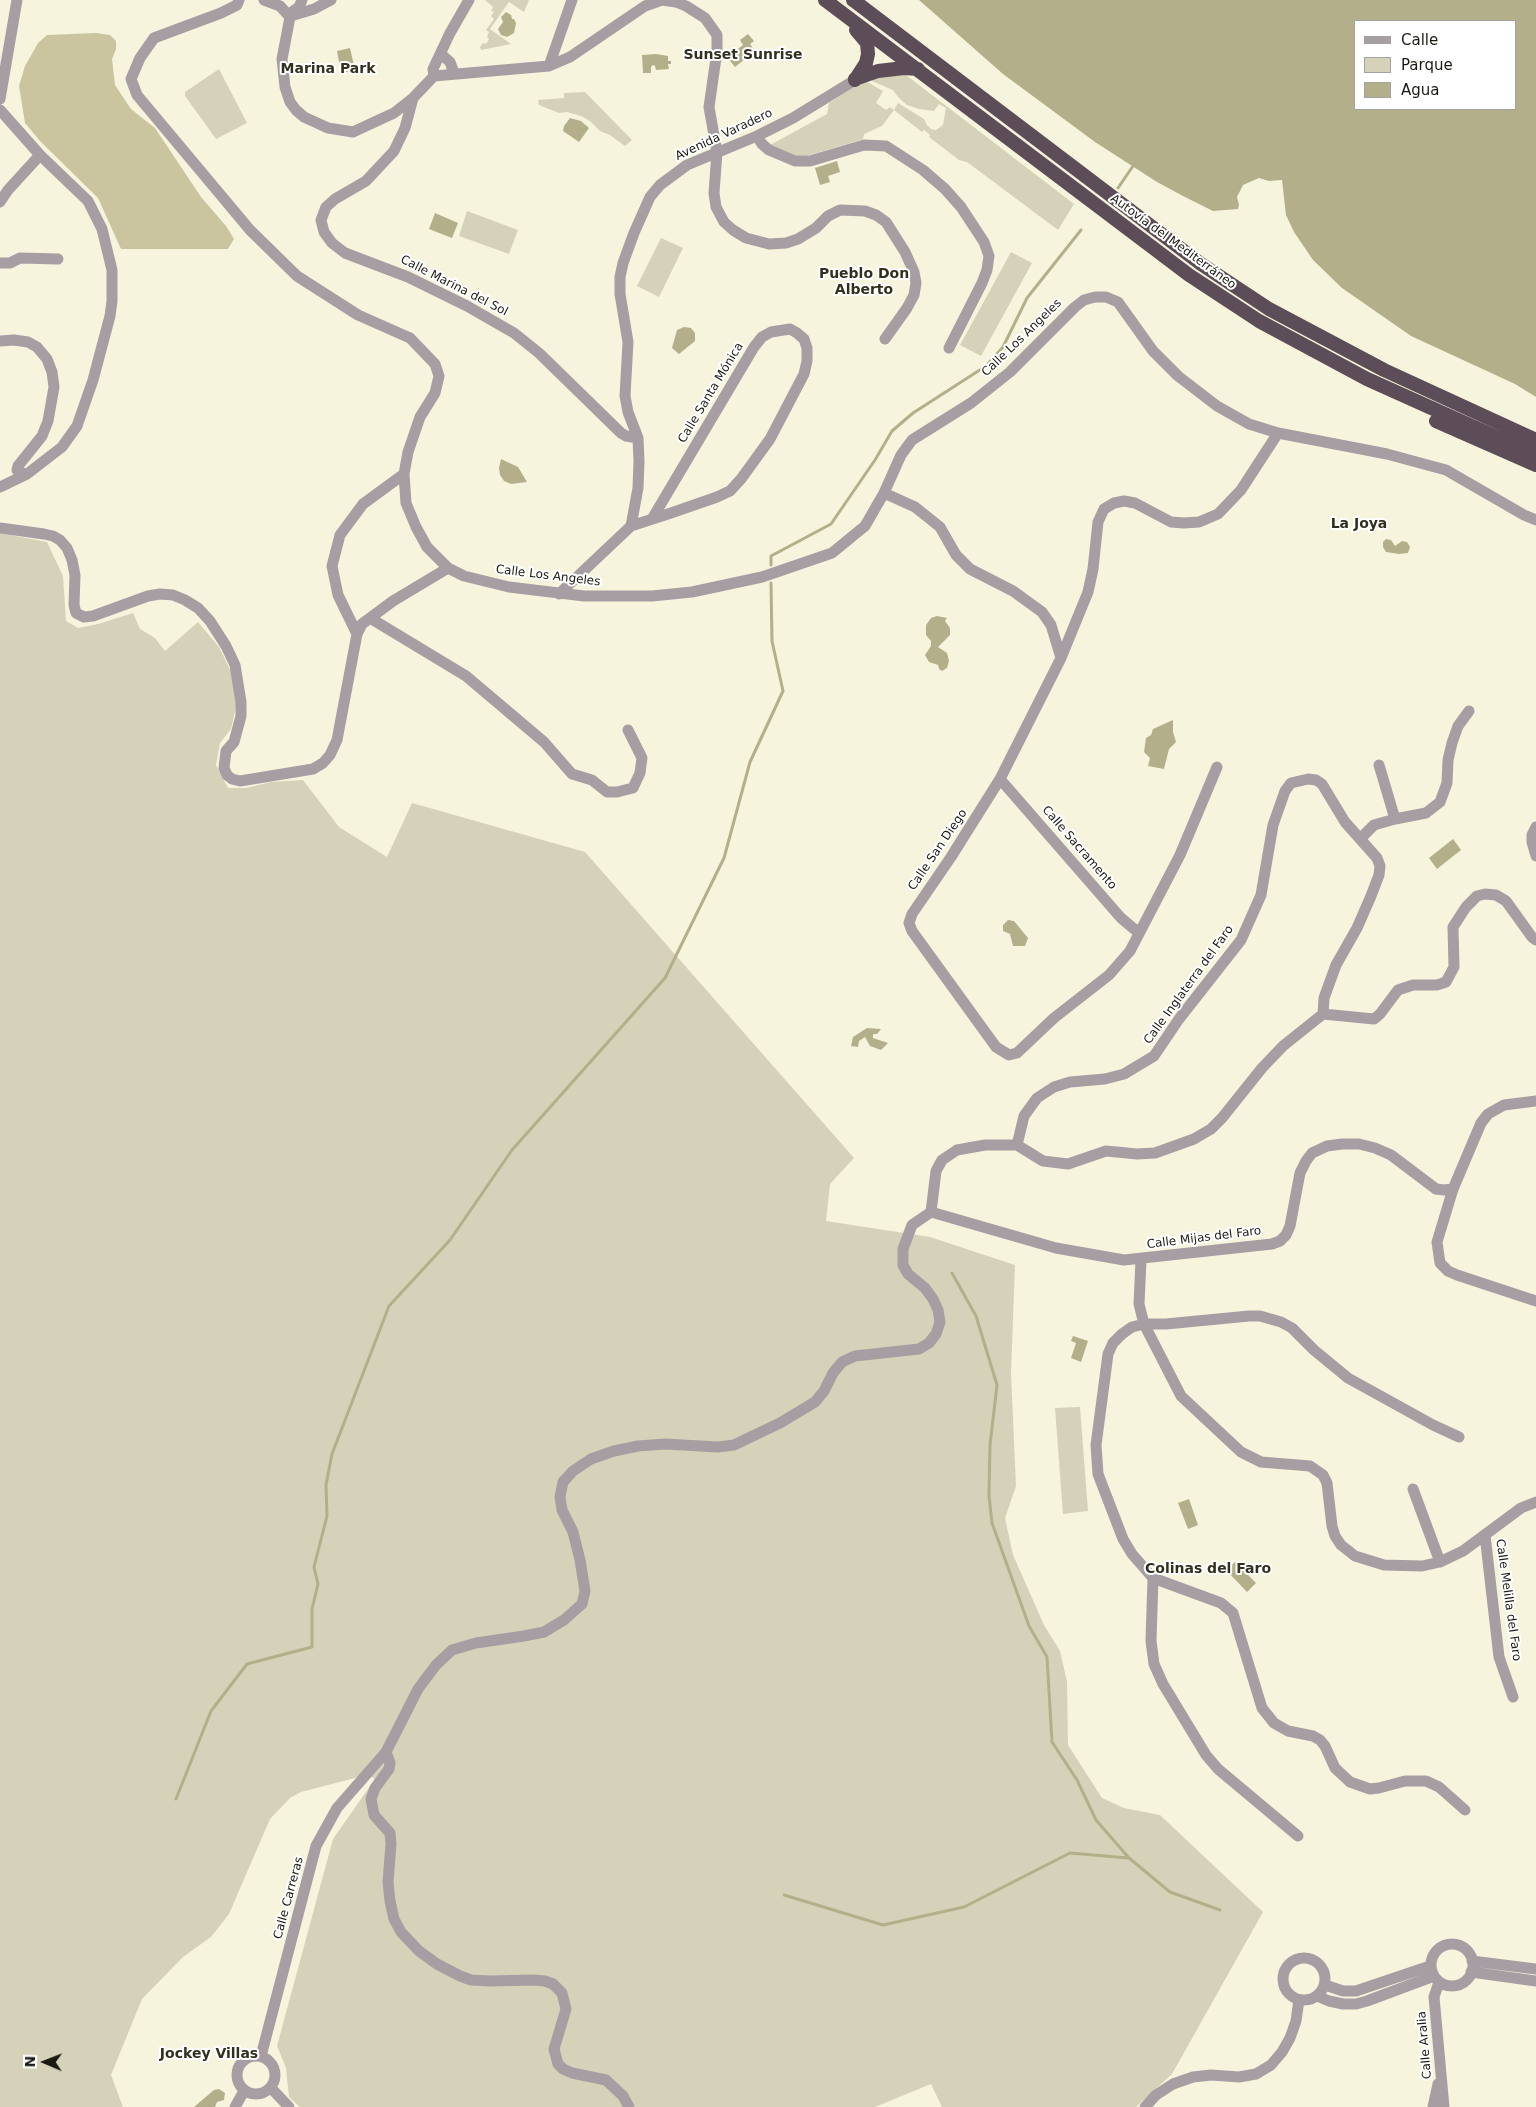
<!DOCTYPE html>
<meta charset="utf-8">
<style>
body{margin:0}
#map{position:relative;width:1536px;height:2107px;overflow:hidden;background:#f7f4dd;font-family:"DejaVu Sans",sans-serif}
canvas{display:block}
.legend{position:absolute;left:1354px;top:20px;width:162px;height:90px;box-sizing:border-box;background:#fff;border:1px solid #a4a3a0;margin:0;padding:6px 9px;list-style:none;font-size:15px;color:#1b1a12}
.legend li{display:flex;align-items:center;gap:10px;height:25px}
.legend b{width:25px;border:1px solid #a4a3a0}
.north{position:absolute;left:20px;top:2037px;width:50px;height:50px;-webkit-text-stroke:4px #fff;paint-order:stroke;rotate:271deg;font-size:14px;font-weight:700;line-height:20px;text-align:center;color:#1b1a12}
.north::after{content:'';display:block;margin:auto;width:18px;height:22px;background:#1b1a12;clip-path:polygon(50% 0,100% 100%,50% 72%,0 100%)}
</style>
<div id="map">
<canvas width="1536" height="2107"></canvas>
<ul class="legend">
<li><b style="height:6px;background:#a79ea4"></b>Calle</li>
<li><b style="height:14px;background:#d6d2b9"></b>Parque</li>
<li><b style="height:14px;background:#b4af8b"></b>Agua</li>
</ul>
<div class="north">N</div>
</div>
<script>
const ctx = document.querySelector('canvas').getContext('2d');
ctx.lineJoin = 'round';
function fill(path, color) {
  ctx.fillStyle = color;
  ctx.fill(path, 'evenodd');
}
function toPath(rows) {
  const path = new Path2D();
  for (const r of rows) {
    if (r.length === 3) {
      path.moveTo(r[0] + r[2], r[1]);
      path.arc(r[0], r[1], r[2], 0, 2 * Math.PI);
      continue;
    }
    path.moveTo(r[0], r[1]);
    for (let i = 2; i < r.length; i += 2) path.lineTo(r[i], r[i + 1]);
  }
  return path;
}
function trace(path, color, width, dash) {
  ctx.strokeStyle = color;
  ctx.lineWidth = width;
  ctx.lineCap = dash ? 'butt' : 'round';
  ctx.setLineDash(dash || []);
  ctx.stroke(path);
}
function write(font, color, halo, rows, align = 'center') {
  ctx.font = font + ' "DejaVu Sans",sans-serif';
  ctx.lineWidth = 4;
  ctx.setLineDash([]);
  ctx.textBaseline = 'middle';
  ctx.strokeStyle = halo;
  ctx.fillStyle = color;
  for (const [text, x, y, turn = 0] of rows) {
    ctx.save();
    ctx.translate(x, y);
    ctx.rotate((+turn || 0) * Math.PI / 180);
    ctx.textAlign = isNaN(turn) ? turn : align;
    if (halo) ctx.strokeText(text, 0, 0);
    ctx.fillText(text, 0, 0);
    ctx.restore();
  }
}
fill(toPath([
 [485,0,529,0,524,12,509,2,490,29,511,44,481,50,480,47,483,43,486,44,489,39,487,37,489,32,486,30,494,19,491,16,494,12,491,11,493,7],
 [219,69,247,123,216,139,185,96,185,92],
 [893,72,906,75,1074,204,1058,230,967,162,959,160,929,137,930,135,924,130,922,132,894,110,882,126,864,134,863,139,810,155,799,157,770,145,827,114,829,103,864,80,883,91,876,103,886,110,890,107,894,110,898,103,924,119,927,125,931,129,936,130,943,125,946,108,939,104,934,111,919,109,907,105,898,97,893,90,872,81,871,77],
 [585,92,632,140,625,146,610,135,600,131,590,121,581,116,567,112,559,113,539,105,538,100,564,98,564,93],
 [467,211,518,230,509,254,459,236],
 [661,238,683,248,659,297,637,286],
 [1011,252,1032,263,981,356,960,345],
 [0,533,47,542,63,576,66,621,78,628,98,624,133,613,140,629,155,638,165,651,198,622,219,647,234,678,237,703,231,729,220,743,216,765,228,788,246,788,271,782,303,780,339,827,387,857,412,803,585,852,854,1158,830,1184,826,1221,930,1237,1015,1265,1011,1373,1016,1486,1005,1518,1013,1555,1044,1625,1060,1651,1067,1682,1068,1745,1102,1798,1124,1808,1160,1815,1263,1912,1172,2074,1136,2107,942,2107,931,2084,875,2107,300,2107,289,2097,286,2068,277,2046,333,1839,375,1779,364,1773,355,1778,301,1792,290,1798,270,1819,229,1914,211,1937,183,1957,142,1999,111,2075,123,2107,0,2107],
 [1080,1407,1088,1511,1063,1514,1055,1408]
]), '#d6d2b9');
fill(toPath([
 [96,33,110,35,116,41,116,49,112,59,115,85,131,109,155,128,201,197,226,226,234,239,228,249,121,249,98,198,40,141,25,123,19,86,25,66,38,43,47,35]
]), '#cac49f');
fill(toPath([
 [919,0,1536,0,1536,397,1515,384,1411,336,1342,288,1313,260,1294,232,1286,215,1282,180,1269,181,1259,178,1243,185,1237,197,1239,205,1238,209,1213,211,1183,196,1157,182,1095,142,1003,74],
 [1355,21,1515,21,1515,109,1355,109],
 [506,12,511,15,512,19,514,19,516,23,514,33,507,37,501,35,498,29,503,22,501,17],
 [748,34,754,41,750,44,755,51,735,67,727,57,743,45,740,40],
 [350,48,355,70,341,73,337,51],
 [656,54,668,56,668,61,671,61,671,64,668,64,669,69,656,70,655,66,653,65,651,67,651,73,643,73,642,55],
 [570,118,581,121,589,128,579,142,563,131,564,126],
 [837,161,840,172,828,176,830,182,820,185,815,168],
 [435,213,458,223,452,238,429,229],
 [684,327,691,328,695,333,695,341,679,354,672,348,677,330],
 [501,459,518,467,527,482,511,484,504,481,500,475,499,468],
 [1386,539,1391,540,1395,546,1402,541,1407,542,1410,547,1408,553,1399,554,1386,552,1383,547,1383,542],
 [937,616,947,618,945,621,950,628,950,635,938,647,947,653,949,661,947,668,942,671,939,669,938,665,929,662,925,655,931,646,931,641,926,635,926,625,931,618],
 [1173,720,1173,732,1176,742,1169,749,1164,769,1148,766,1150,758,1144,752,1146,738,1151,735,1153,729],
 [1453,839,1461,850,1437,869,1429,858],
 [1008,920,1014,921,1028,938,1025,946,1013,946,1010,934,1003,931,1003,925],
 [867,1028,881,1029,877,1034,873,1034,873,1038,888,1043,881,1050,870,1046,865,1037,859,1041,858,1047,851,1046,853,1037],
 [1073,1336,1088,1341,1081,1362,1071,1358,1076,1343,1071,1341],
 [1189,1499,1198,1525,1188,1529,1178,1503],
 [1235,1562,1256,1583,1247,1592,1226,1570],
 [219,2089,225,2093,224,2100,217,2102,215,2107,194,2107,214,2090]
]), '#b4af8b');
trace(toPath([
 [1118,188,1133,166],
 [771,565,771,556,831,524,875,460,892,431,913,413,986,366,1003,347,1027,298,1081,230],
 [952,1273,976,1316,997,1385,990,1445,989,1496,992,1523,1029,1626,1047,1657,1052,1742,1077,1780,1096,1820,1129,1858,1170,1892,1220,1910],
 [176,1799,211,1711,247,1664,312,1647,312,1609,318,1584,314,1567,327,1516,326,1485,332,1454,389,1306,450,1240,512,1150,665,978,724,858,750,762,783,691,772,641,771,583],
 [784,1895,883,1925,964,1907,1070,1853,1128,1858]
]), '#b4af8b', 3);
trace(toPath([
 [239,0,237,5,221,13,154,38,140,58,131,79,137,95,250,230,297,276,358,315,410,338,435,364,439,376,435,393,420,417,408,452,404,474,406,503,416,527,427,547,448,568,464,576,509,587,584,596,652,596,692,592,762,577,832,553,865,526,884,493,901,455,912,440,971,403,1010,372,1075,307,1084,300,1095,297,1106,297,1118,302,1153,351,1178,376,1217,406,1249,424,1278,433,1387,454,1446,470,1524,515,1536,520],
 [264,0,280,6,290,17],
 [302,0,299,7,292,12,290,17,282,59,285,87,290,102,296,110,304,117,328,128,353,132,394,113,413,98],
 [294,15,314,9,331,0],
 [441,54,450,62,454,73],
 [549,66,572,0],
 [434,76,433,69,450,33,469,0],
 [0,99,17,0],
 [0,110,40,155,88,201,102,229,112,270,112,301,110,316,93,380,77,426,62,447,27,474,20,473,17,470,18,466,42,436,48,421,54,387,52,372,47,359,37,347,28,342,14,340,0,341],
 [757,136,762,144,769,150,795,161,810,161,864,145,886,146,923,170,945,189,961,207,984,242,989,256,987,270,982,283,949,348],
 [0,202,8,190,40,155],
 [0,263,10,263,20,258,58,259],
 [638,438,626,436,621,433,539,353,514,333,467,306,408,277,345,253,332,243,324,232,321,220,326,207,335,199,366,181,394,151,405,128,413,98,434,76,549,66,570,57,645,6,662,0,676,2,686,6,705,18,717,35,717,51,709,107,717,152,714,193,716,207,724,222,733,230,746,238,769,244,786,243,798,239,816,228,828,216,840,210,865,211,876,215,886,222,905,252,914,272,916,283,914,295,907,308,885,339],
 [0,487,27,474],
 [884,493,915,507,940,527,956,555,970,569,1013,591,1042,612,1051,625,1061,658],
 [631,526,671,513,717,497,730,491,741,479,770,439,804,374,807,361,807,348,804,339,797,333,790,329,771,332,762,337,754,347,652,519],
 [0,528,44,534,53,536,60,540,67,548,72,560,75,575,74,605,76,613,84,617,93,616,148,596,160,594,173,595,185,600,198,608,210,621,226,646,235,665,241,702,241,716,234,742,226,751,224,768,227,775,232,779,240,781,313,769,323,763,330,755,337,740,357,634,362,624,393,601,448,568],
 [559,594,631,526,638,488,639,461,638,438,628,412,625,396,628,342,620,294,620,277,623,263,634,233,650,197,660,185,687,165,757,136,793,118,855,80],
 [370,618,466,676,544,742,572,774,592,780,607,792,617,792,633,788,640,773,642,758,628,730],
 [357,634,338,595,332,566,340,535,363,504,404,474],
 [1379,765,1395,819],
 [1217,767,1180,855,1130,951,1109,975,1054,1018,1017,1053,1009,1055,996,1047,912,931,909,923,912,914,951,857,1000,779,1061,658,1088,592,1093,569,1098,522,1104,509,1114,503,1124,501,1135,503,1171,522,1184,523,1199,522,1218,514,1241,490,1278,433],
 [1000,779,1121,918,1139,933],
 [1536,827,1532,835,1532,842,1536,856],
 [1360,839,1374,825,1395,819,1426,813,1440,802,1447,783,1448,760,1452,743,1458,726,1469,711],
 [1323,1014,1374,1019,1380,1014,1398,990,1413,985,1437,985,1446,982,1454,967,1453,927,1466,907,1477,896,1485,894,1496,895,1506,901,1532,937,1536,940],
 [1017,1145,1024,1116,1037,1098,1054,1087,1070,1082,1105,1079,1124,1074,1154,1056,1179,1019,1241,940,1261,895,1273,825,1285,791,1291,783,1308,779,1316,780,1322,784,1345,822,1377,858,1380,866,1379,875,1371,896,1357,928,1336,965,1324,998,1323,1014],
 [1453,1189,1437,1242,1440,1263,1448,1271,1457,1275,1536,1301],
 [931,1212,1056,1248,1124,1260,1272,1244,1280,1241,1286,1235,1290,1226,1300,1173,1306,1161,1312,1153,1327,1146,1342,1144,1359,1144,1375,1148,1391,1155,1436,1189,1444,1190,1453,1189,1481,1123,1488,1114,1504,1105,1536,1101],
 [931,1212,936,1171,942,1160,957,1150,985,1145,1017,1145,1043,1161,1068,1164,1106,1151,1137,1154,1155,1153,1194,1139,1211,1129,1222,1118,1262,1068,1283,1046,1323,1014],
 [1141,1260,1139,1304,1144,1324,1132,1327,1122,1334,1113,1343,1108,1354,1096,1445,1098,1474,1123,1539,1132,1554,1153,1578,1221,1603,1233,1613,1262,1708,1274,1723,1288,1731,1313,1736,1320,1740,1325,1746,1335,1768,1350,1782,1370,1789,1379,1788,1405,1781,1426,1781,1439,1787,1465,1810],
 [1459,1437,1433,1425,1348,1378,1314,1350,1292,1328,1281,1322,1260,1316,1249,1316,1166,1324,1144,1324,1181,1396,1241,1452,1261,1462,1310,1466,1323,1475,1327,1483,1332,1526,1335,1536,1341,1545,1355,1556,1384,1565,1422,1566,1440,1562,1463,1551,1521,1508,1536,1502],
 [1413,1489,1440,1562],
 [1485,1535,1499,1657,1513,1697],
 [1153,1578,1151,1641,1154,1664,1163,1684,1206,1755,1218,1769,1298,1836],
 [386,1752,390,1763,389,1769,375,1788,371,1799,374,1815,390,1833,391,1844,388,1882,390,1901,394,1919,401,1932,419,1951,437,1964,460,1976,471,1980,490,1981,534,1980,545,1981,553,1984,562,1993,566,2009,554,2049,558,2064,563,2069,572,2073,606,2080,623,2096,629,2107],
 [1452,1965,21],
 [1304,1979,21],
 [1472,1961,1536,1969],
 [1471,1972,1536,1981],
 [1439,1982,1434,1997,1444,2107],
 [1325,1985,1343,1991,1356,1991,1430,1966],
 [1317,1996,1329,2001,1343,2004,1356,2004,1367,2001,1434,1976],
 [256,2075,19],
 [261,2056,316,1846,337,1808,386,1752,418,1689,436,1665,452,1650,476,1643,524,1636,544,1632,564,1620,582,1604,585,1591,580,1560,573,1532,562,1510,560,1497,563,1482,573,1471,591,1459,614,1451,638,1446,665,1444,718,1447,734,1445,780,1423,815,1402,824,1391,833,1373,842,1362,855,1356,919,1349,929,1343,936,1334,940,1322,938,1310,933,1299,925,1288,908,1274,903,1265,903,1249,912,1225,931,1212],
 [271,2088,289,2107],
 [235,2107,244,2091],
 [1145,2107,1156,2095,1173,2084,1193,2077,1211,2075,1239,2077,1256,2074,1271,2065,1282,2052,1290,2038,1296,2021,1299,2000],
 [1433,2107,1438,2084]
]), '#a79ea4', 11);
trace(toPath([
 [825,0,1189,275,1259,321,1367,379,1536,455],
 [853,0,1201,264,1269,309,1384,370,1536,440],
 [855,79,878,71,904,68,918,69],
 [855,80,866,63,868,54,867,43,856,30],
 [1436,421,1536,465]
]), '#5d4d58', 14);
write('12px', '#1b1a12', '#fff', [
 ["Avenida Varadero",724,135,-25],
 ["Autovía del Mediterráneo",1173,242,36],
 ["Calle Marina del Sol",454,286,27],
 ["Calle Los Angeles",1022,338,-44],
 ["Calle Santa Mónica",711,393,-59],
 ["Calle Los Angeles",548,576,7],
 ["Calle Sacramento",1079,848,49],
 ["Calle San Diego",938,850,-56],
 ["Calle Inglaterra del Faro",1189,985,-54],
 ["Calle Mijas del Faro",1204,1238,-7],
 ["Calle Melilla del Faro",1508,1600,82],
 ["Calle Carreras",289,1898,-75],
 ["Calle Aralia",1425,2045,-95]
]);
write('bold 14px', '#33301f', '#fff', [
 ["Sunset Sunrise",743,55],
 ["Marina Park",328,69],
 ["Pueblo Don",864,274],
 ["Alberto",864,290],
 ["La Joya",1359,524],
 ["Colinas del Faro",1208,1569],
 ["Jockey Villas",209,2054]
]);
</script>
